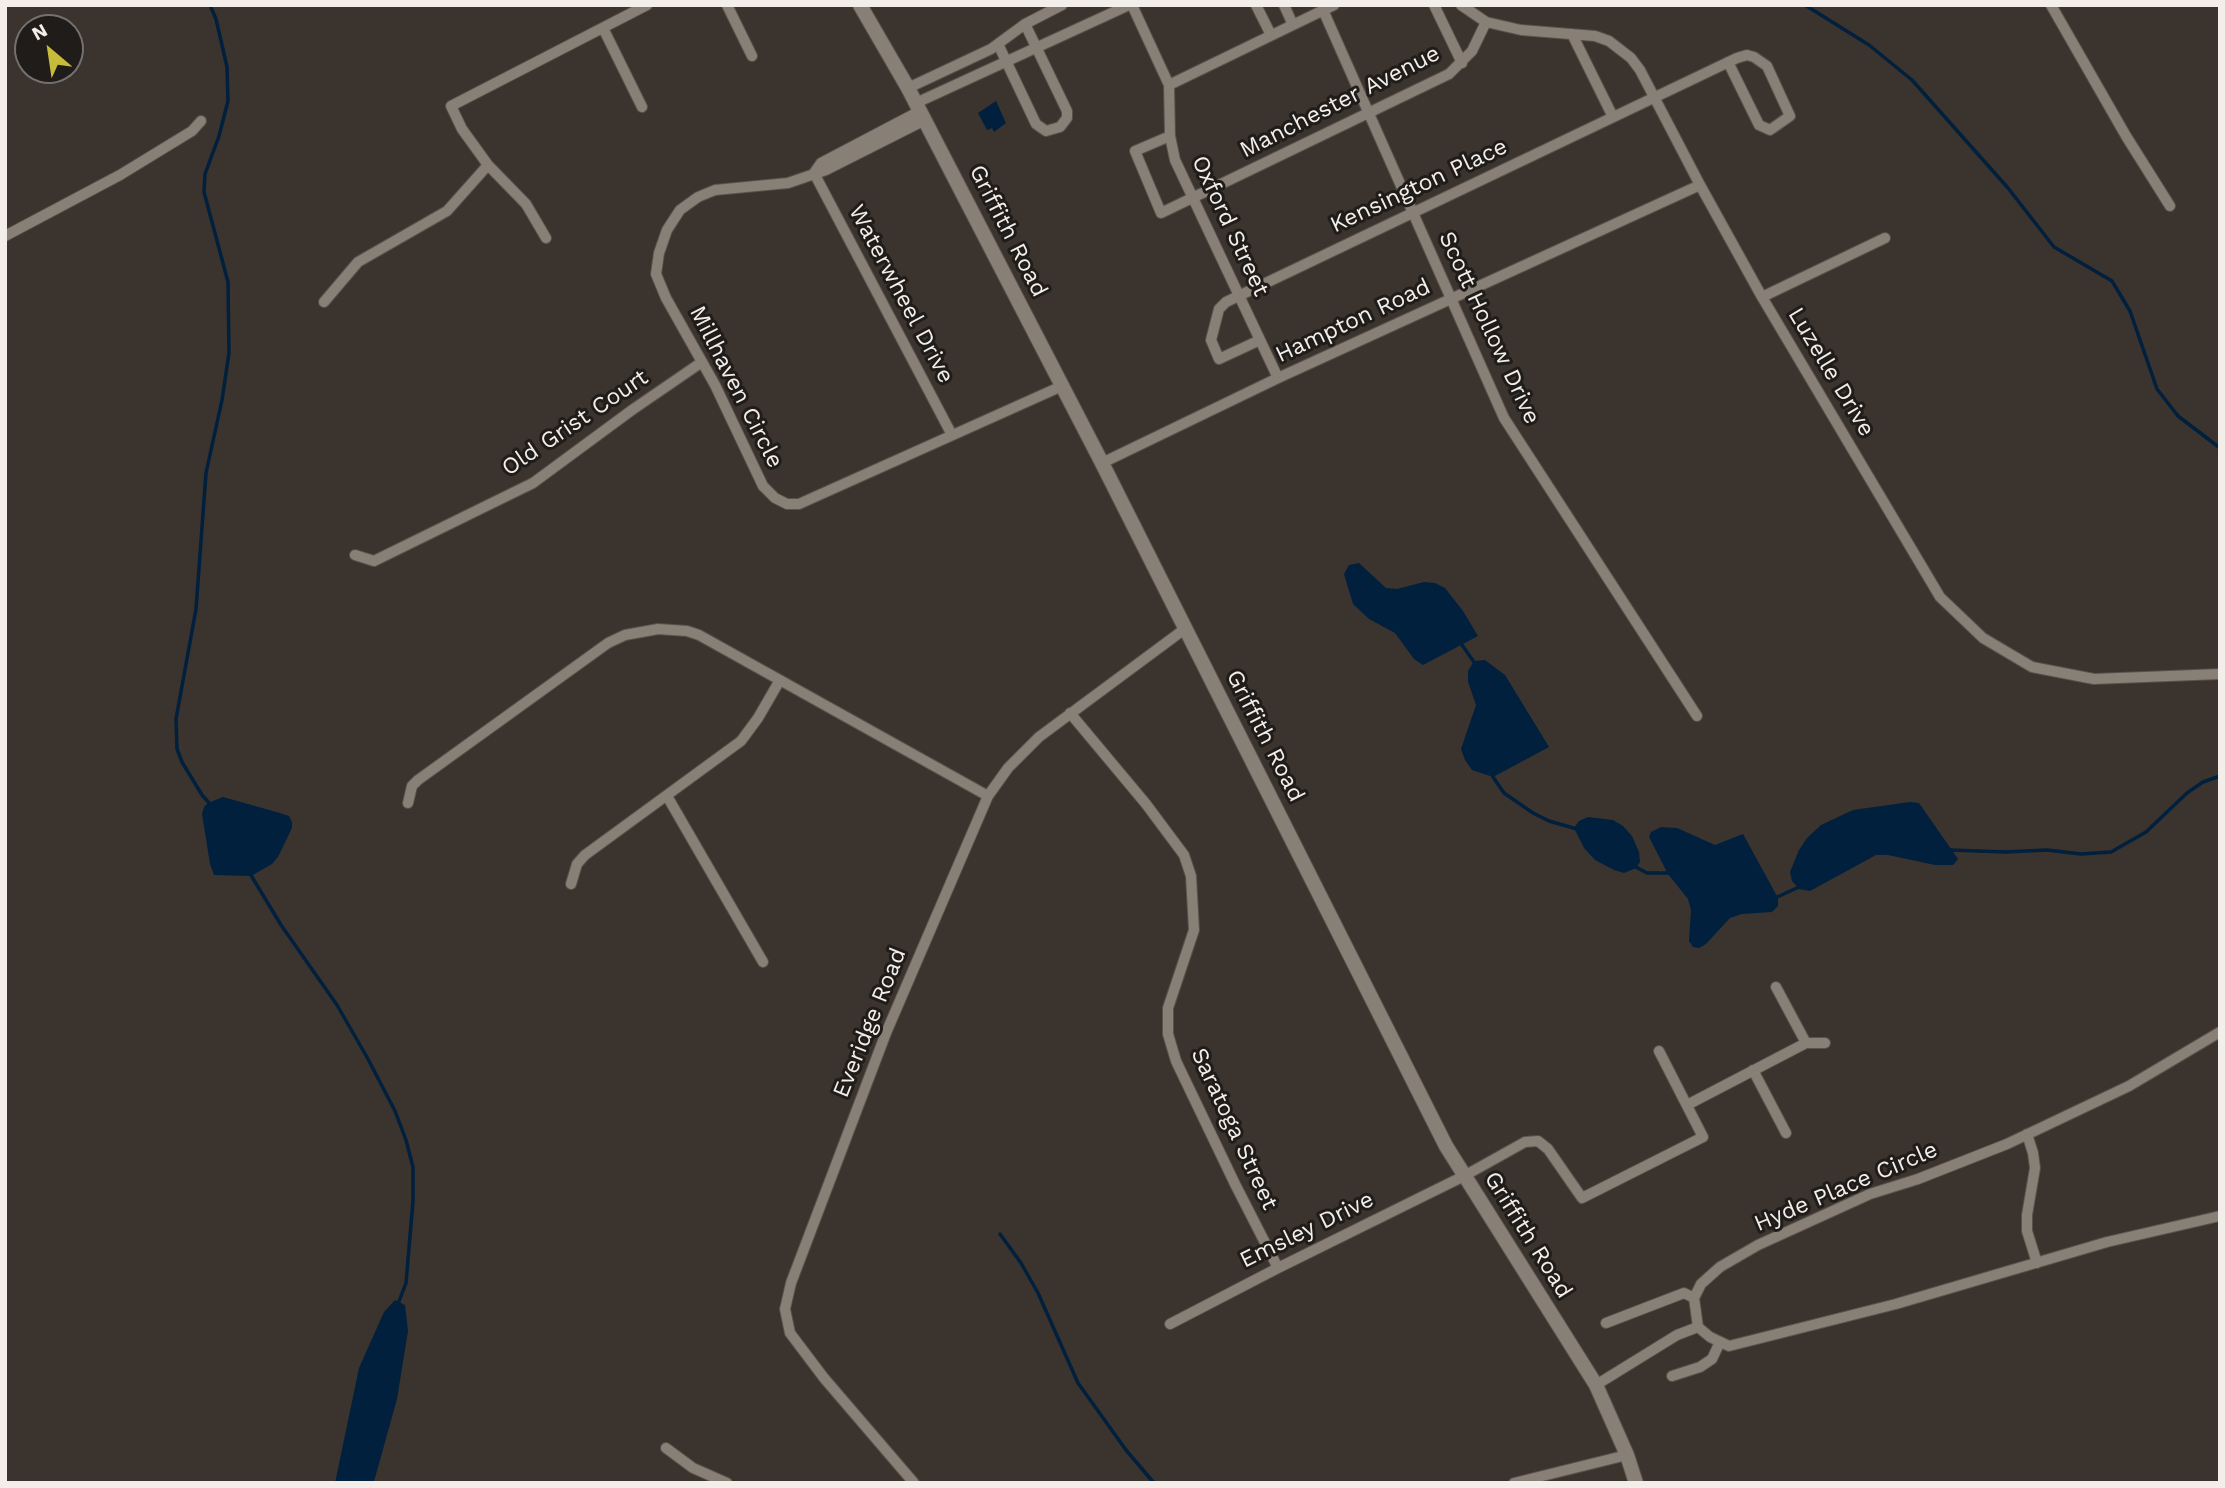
<!DOCTYPE html>
<style>
body{margin:0}
#map{position:relative;width:2225px;height:1488px;overflow:hidden;background:#3b332d;font-family:"Work Sans",sans-serif}
canvas{display:block}
.frame{position:absolute;inset:0;border:7px solid #f3eeea;pointer-events:none}
.north{position:absolute;left:14px;top:14px;width:70px;height:70px;box-sizing:border-box;background:#1f1c19;border:2px solid #74706d;border-radius:50%;rotate:331deg;font-size:19px;font-weight:700;line-height:28px;text-align:center;color:#f3eeea}
.north::after{content:'';display:block;margin:auto;width:24px;height:32px;background:#c7bb3c;clip-path:polygon(50% 0,100% 100%,50% 72%,0 100%)}
</style>
<div id="map">
<canvas width="2225" height="1488"></canvas>
<div class="frame"></div>
<div class="north">N</div>
</div>
<script>
const ctx = document.querySelector('canvas').getContext('2d');
ctx.lineJoin = 'round';
function fill(path, color) {
  ctx.fillStyle = color;
  ctx.fill(path, 'evenodd');
}
function toPath(rows) {
  const path = new Path2D();
  for (const r of rows) {
    path.moveTo(r[0], r[1]);
    for (let i = 2; i < r.length; i += 2) path.lineTo(r[i], r[i + 1]);
  }
  return path;
}
function trace(path, color, width, dash) {
  ctx.strokeStyle = color;
  ctx.lineWidth = width;
  ctx.lineCap = dash ? 'butt' : 'round';
  ctx.setLineDash(dash || []);
  ctx.stroke(path);
}
function write(font, color, halo, rows, align = 'center') {
  ctx.font = font + ' "Work Sans",sans-serif';
  ctx.lineWidth = 6;
  ctx.setLineDash([]);
  ctx.textBaseline = 'middle';
  ctx.strokeStyle = halo;
  ctx.fillStyle = color;
  for (const [text, x, y, turn = 0] of rows) {
    ctx.save();
    ctx.translate(x, y);
    ctx.rotate((+turn || 0) * Math.PI / 180);
    ctx.textAlign = isNaN(turn) ? turn : align;
    if (halo) ctx.strokeText(text, 0, 0);
    ctx.fillText(text, 0, 0);
    ctx.restore();
  }
}
fill(toPath([
 [996,101,1006,123,994,132,992,128,987,130,978,113],
 [1359,563,1386,588,1397,589,1424,582,1435,583,1445,588,1463,611,1478,636,1423,665,1414,659,1395,633,1369,619,1353,604,1344,574,1349,565],
 [1485,660,1505,675,1549,747,1493,777,1472,770,1465,760,1461,749,1476,705,1468,682,1468,671,1474,661],
 [223,797,280,813,289,816,292,822,292,828,278,857,272,864,251,876,214,875,210,864,202,814,204,807,208,803],
 [1910,802,1919,803,1958,859,1953,865,1935,865,1888,855,1876,855,1810,891,1799,889,1792,881,1790,872,1799,850,1807,838,1821,825,1853,810],
 [1588,817,1613,820,1623,826,1632,836,1639,852,1640,862,1636,868,1624,873,1614,870,1595,860,1584,848,1574,828,1579,821],
 [1661,827,1677,828,1715,845,1743,834,1778,898,1778,906,1772,912,1742,914,1730,918,1706,944,1699,948,1693,947,1689,941,1691,910,1688,899,1668,874,1649,837,1651,832],
 [395,1300,405,1305,408,1331,397,1399,375,1478,373,1483,335,1483,359,1368,384,1312]
]), '#00203d');
trace(toPath([
 [210,5,216,19,227,67,228,101,219,136,205,174,204,192,228,282,229,353,222,400,206,473,196,609,176,719,177,749,182,762,202,795,211,805],
 [1805,5,1869,45,1912,80,2008,188,2054,247,2112,281,2130,311,2157,389,2178,416,2220,448],
 [1460,642,1476,665],
 [1494,774,1493,777,1504,793,1533,813,1549,821,1577,829],
 [1950,850,2006,852,2047,850,2081,854,2111,852,2146,832,2187,793,2203,782,2220,776],
 [1634,866,1647,873,1670,873],
 [249,872,281,925,337,1005,368,1059,395,1111,406,1140,413,1167,413,1201,406,1283,398,1304],
 [1775,898,1799,887],
 [1000,1234,1021,1263,1038,1293,1078,1383,1126,1450,1154,1483]
]), '#00203d', 3.5);
const minor = toPath([
 [727,5,752,56],
 [1132,5,1169,85,1170,136,1175,160,1278,378],
 [1256,5,1271,35],
 [1284,5,1293,25],
 [1434,5,1462,63],
 [1461,5,1486,22,1521,30,1595,36,1609,41,1631,58,1640,70,1700,185,1762,297,1940,597,1983,638,2032,667,2094,679,2220,674],
 [2051,5,2126,136,2170,206],
 [1323,10,1504,418,1697,716],
 [603,28,642,107],
 [1572,34,1613,117],
 [998,44,1036,124,1046,131,1060,127,1067,118,1067,111,1025,24],
 [1169,85,1334,5],
 [908,88,991,49,1025,24,1062,5],
 [916,103,1129,5],
 [925,120,826,170,788,183,715,190,698,197,680,210,667,230,659,253,656,274,666,298,715,385,763,486,775,498,787,504,799,504,1062,386],
 [1170,136,1135,151,1161,213,1449,74,1472,51,1486,22],
 [814,173,952,435],
 [814,173,821,163,920,111],
 [5,236,120,175,192,131,201,121],
 [546,238,526,204,488,165,462,129,451,106,647,5],
 [1762,297,1885,238],
 [324,302,358,262,447,211,488,165],
 [1260,340,1219,359,1211,340,1219,309,1226,302,1737,58,1747,55,1754,57,1767,66,1790,116,1770,130,1759,125,1728,62],
 [1102,463,1278,378,1700,185],
 [355,555,374,561,533,483,632,410,702,362],
 [1070,713,1146,804,1184,855,1191,876,1194,930,1168,1008,1168,1034,1176,1061,1235,1184,1278,1268],
 [667,796,763,962],
 [408,803,412,786,418,780,608,643,625,635,658,629,687,631,699,635,988,796],
 [571,884,577,864,585,855,741,741,758,718,780,680],
 [1776,987,1806,1043],
 [2220,1032,2129,1086,2007,1144,1918,1179,1870,1194,1758,1245,1720,1267,1701,1284,1694,1298,1698,1327,1710,1337,1729,1346,1896,1304,2107,1242,2220,1216],
 [1753,1070,1786,1133],
 [1687,1105,1806,1043,1825,1043],
 [2027,1134,2033,1153,2035,1168,2027,1215,2027,1231,2037,1263],
 [1606,1323,1684,1293,1694,1298],
 [1170,1324,1278,1268,1464,1176,1525,1142,1538,1141,1548,1149,1582,1198,1703,1137,1659,1051],
 [1672,1376,1700,1367,1712,1359,1720,1342],
 [1596,1385,1677,1335,1698,1327],
 [666,1448,693,1468,727,1483],
 [914,1483,824,1378,790,1333,785,1309,791,1283,886,1033,988,796,1008,768,1039,737,1186,628],
 [1514,1483,1627,1455]
]);
const tertiary = toPath([
 [860,5,908,88,1102,463,1446,1146,1596,1385,1627,1455,1636,1483]
]);
trace(minor, '#58524c', 12);
trace(tertiary, '#58524c', 16);
trace(minor, '#887f77', 10);
trace(tertiary, '#887f77', 14);
write('23px', '#f3eeea', '#1f1c19', [
 ["Manchester Avenue",1340,102,-27],
 ["Kensington Place",1419,186,-25],
 ["Oxford Street",1230,226,65],
 ["Griffith Road",1008,231,63],
 ["Waterwheel Drive",901,294,62],
 ["Hampton Road",1353,321,-25],
 ["Scott Hollow Drive",1489,328,65],
 ["Luzelle Drive",1831,372,59],
 ["Millhaven Circle",736,387,63],
 ["Old Grist Court",575,423,-34],
 ["Griffith Road",1265,736,63],
 ["Everidge Road",870,1023,-68],
 ["Saratoga Street",1234,1129,65],
 ["Hyde Place Circle",1846,1187,-23],
 ["Emsley Drive",1307,1230,-26],
 ["Griffith Road",1528,1235,58]
]);
</script>
